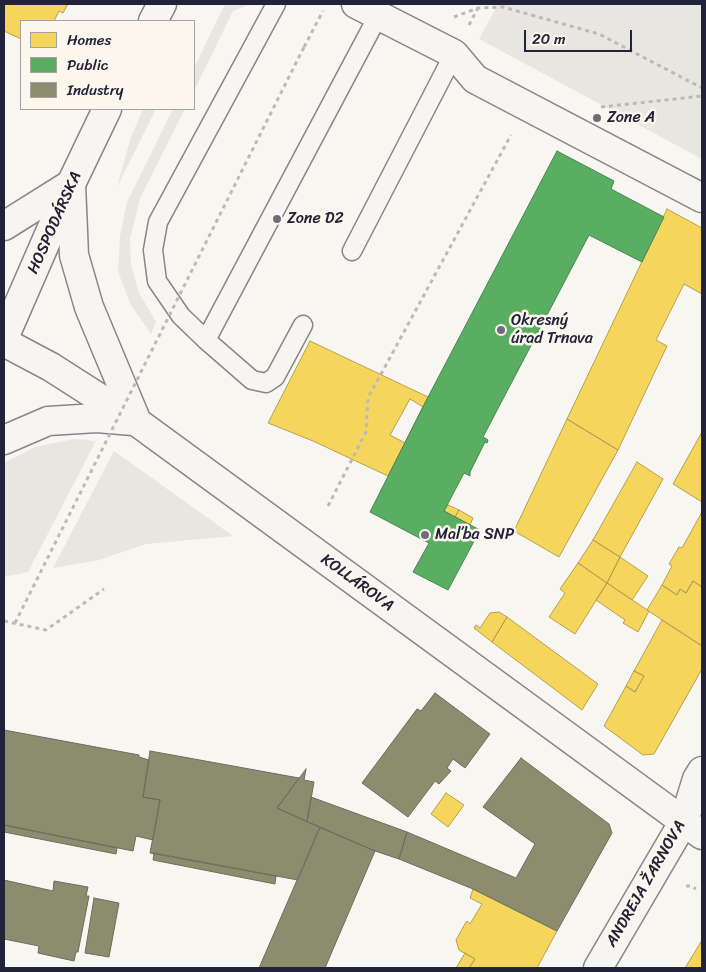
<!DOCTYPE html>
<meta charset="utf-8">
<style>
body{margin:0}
#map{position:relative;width:706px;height:972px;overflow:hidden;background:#f8f6f0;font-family:Sriracha,sans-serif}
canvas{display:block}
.frame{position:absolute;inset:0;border:5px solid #22223b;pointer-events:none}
.legend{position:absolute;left:20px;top:20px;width:175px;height:90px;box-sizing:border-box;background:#fbf7ec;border:1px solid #a4a2a5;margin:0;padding:6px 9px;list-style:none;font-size:15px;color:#22223b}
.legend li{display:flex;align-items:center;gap:10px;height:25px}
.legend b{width:25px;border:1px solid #a4a2a5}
.scale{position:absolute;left:524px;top:30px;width:108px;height:22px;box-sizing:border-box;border:2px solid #22223b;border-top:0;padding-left:6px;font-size:15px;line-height:18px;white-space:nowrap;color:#22223b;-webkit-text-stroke:4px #fbf7ec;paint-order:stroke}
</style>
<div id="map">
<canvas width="706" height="972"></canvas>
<div class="frame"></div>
<ul class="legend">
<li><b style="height:14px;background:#f6d55c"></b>Homes</li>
<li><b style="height:14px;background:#5aae61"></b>Public</li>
<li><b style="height:14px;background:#8c8c6e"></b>Industry</li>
</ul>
<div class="scale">20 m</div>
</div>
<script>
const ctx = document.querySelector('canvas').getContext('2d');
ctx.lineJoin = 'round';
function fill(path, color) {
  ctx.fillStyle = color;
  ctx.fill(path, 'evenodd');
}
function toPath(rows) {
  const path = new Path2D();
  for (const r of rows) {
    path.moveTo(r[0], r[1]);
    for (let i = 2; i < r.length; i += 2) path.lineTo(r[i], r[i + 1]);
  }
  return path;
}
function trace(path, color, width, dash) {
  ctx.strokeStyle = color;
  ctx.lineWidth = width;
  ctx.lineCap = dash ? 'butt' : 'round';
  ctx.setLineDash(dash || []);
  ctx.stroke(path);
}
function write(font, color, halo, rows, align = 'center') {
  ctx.font = font + ' Sriracha,sans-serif';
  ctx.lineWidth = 5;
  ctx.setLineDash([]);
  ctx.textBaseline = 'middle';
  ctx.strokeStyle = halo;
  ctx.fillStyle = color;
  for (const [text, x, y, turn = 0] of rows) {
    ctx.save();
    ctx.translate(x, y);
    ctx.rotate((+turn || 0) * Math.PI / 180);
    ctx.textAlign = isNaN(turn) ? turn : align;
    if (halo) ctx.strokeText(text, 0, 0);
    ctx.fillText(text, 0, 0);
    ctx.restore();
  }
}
fill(toPath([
 [225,4,250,4,233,11,194,91,194,68],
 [498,4,702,4,702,159,479,39],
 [143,109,156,109,117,187,131,137],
 [173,109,185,109,140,198,130,239,131,264,139,293,156,322,151,334,131,305,118,272,120,236,127,202],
 [74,439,96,441,28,572,4,577,4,463,35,447],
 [114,451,233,536,146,544,99,560,53,568]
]), '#e8e6e0');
const homes = toPath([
 [4,4,68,4,63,13,59,11,54,21,21,21,21,39,4,31,4,4],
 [667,209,702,228,702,294,684,284,656,340,667,346,618,450,567,419,667,209],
 [310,341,428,397,388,476,313,441,268,423,310,341],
 [410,399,423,407,405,443,390,435,410,399],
 [567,419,618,450,559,557,514,531,567,419],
 [702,432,702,502,673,484,702,432],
 [637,462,663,479,620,557,593,540,637,462],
 [448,505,459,510,455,517,444,511,448,505],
 [459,510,473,518,470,525,455,517,459,510],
 [702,512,702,587,693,581,686,593,680,589,677,595,662,585,672,566,669,564,679,547,682,548,702,512],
 [593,540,620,557,607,583,578,563,593,540],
 [620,557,648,576,632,600,607,583,620,557],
 [578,563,607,583,575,634,549,617,565,593,560,589,578,563],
 [693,581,702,587,702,646,647,610,662,585,677,595,680,589,686,593,693,581],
 [607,583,649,611,638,632,623,623,625,620,596,600,607,583],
 [499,612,507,617,492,642,474,628,476,625,480,628,490,613,499,612],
 [507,617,598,684,582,710,492,642,507,617],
 [662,620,702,646,702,669,654,754,643,755,604,726,626,686,635,692,644,676,634,671,662,620],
 [634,671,644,676,635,692,626,686,634,671],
 [446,793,464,805,448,827,431,814,446,793],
 [473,889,557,931,537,968,469,968,475,959,459,950,456,940,466,922,467,921,470,924,482,904,470,898,473,889],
 [702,940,702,968,685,968,702,940],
 [465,953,475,959,469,968,456,968,465,953]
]);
fill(homes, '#f6d55c');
trace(homes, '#b69f52', 1);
const public = toPath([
 [557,151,614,181,611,189,664,217,642,262,589,235,483,437,488,440,487,443,485,442,470,472,470,476,464,473,444,511,480,530,448,590,413,572,429,543,370,512,428,397,557,151]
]);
fill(public, '#5aae61');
trace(public, '#498456', 1);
const industry = toPath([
 [435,693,490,734,465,768,453,759,447,768,451,771,439,784,435,781,408,817,362,783,417,709,421,711,435,693],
 [4,730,139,755,139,757,149,760,143,797,160,800,153,840,136,836,133,851,4,825,4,730],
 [150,751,299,778,277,808,320,827,298,880,150,853,160,800,143,797,150,751],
 [521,758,609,824,612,833,557,931,473,889,399,859,407,832,516,878,535,844,483,807,521,758],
 [306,769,304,780,314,782,307,822,277,808,306,769],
 [311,797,407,832,399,859,375,851,307,822,311,797],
 [4,825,117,848,116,854,4,832,4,825],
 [320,827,375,851,325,968,259,968,320,827],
 [154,853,276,876,275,884,153,860,154,853],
 [4,880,53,891,54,881,88,887,86,896,89,896,78,952,76,952,74,961,38,953,39,946,4,939,4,880],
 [94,898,119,903,109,957,85,953,94,898]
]);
fill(industry, '#8c8c6e');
trace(industry, '#6c6c5f', 1);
const lane = toPath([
 [276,4,158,222,153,250,157,281,181,316,206,340,252,380,266,383,275,377,303,325],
 [352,251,454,54],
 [206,340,378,16]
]);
const street = toPath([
 [356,4,454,54,475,79,702,198],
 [4,226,71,184,74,255,89,307,137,422],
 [4,342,51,367,137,422,702,835],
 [4,440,48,421,97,418,133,421],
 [598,968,684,821,697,779,702,771]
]);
const secondary = toPath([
 [153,21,162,4],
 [4,338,71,184,107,109]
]);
trace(lane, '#878688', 21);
trace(street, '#878688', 31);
trace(secondary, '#878688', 31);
trace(toPath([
 [454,17,478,8,503,7,599,34,702,88],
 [469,25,480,4],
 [304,47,323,11],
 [601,107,702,96],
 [328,506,366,432,368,398,511,135],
 [4,621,46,630,104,589],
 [686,886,691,886,696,889]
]), '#bcbab9', 3, [4, 4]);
trace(lane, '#f6f5f1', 18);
trace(street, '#f6f5f1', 28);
trace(secondary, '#f6f5f1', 28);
trace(toPath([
 [15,623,304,47]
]), '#bcbab9', 3, [4, 4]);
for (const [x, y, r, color] of [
 [597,118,5,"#6d6c7a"],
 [277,219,5,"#6d6c7a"],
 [501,330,5,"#6d6c7a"],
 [425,535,5,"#6d6c7a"]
]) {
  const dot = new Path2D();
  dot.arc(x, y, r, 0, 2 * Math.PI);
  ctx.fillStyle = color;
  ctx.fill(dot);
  trace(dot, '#fbf7ec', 2);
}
write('16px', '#22223b', '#fbf7ec', [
 ["Zone A",607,118],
 ["Zone D2",287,219],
 ["Okresný",511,321],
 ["úrad Trnava",511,339],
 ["Maľba SNP",435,535]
], 'left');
write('16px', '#22223b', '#fbf7ec', [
 ["HOSPODÁRSKA",55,223,-66],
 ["KOLLÁROVA",357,583,36],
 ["ANDREJA ŽARNOVA",646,884,-60]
]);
</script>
